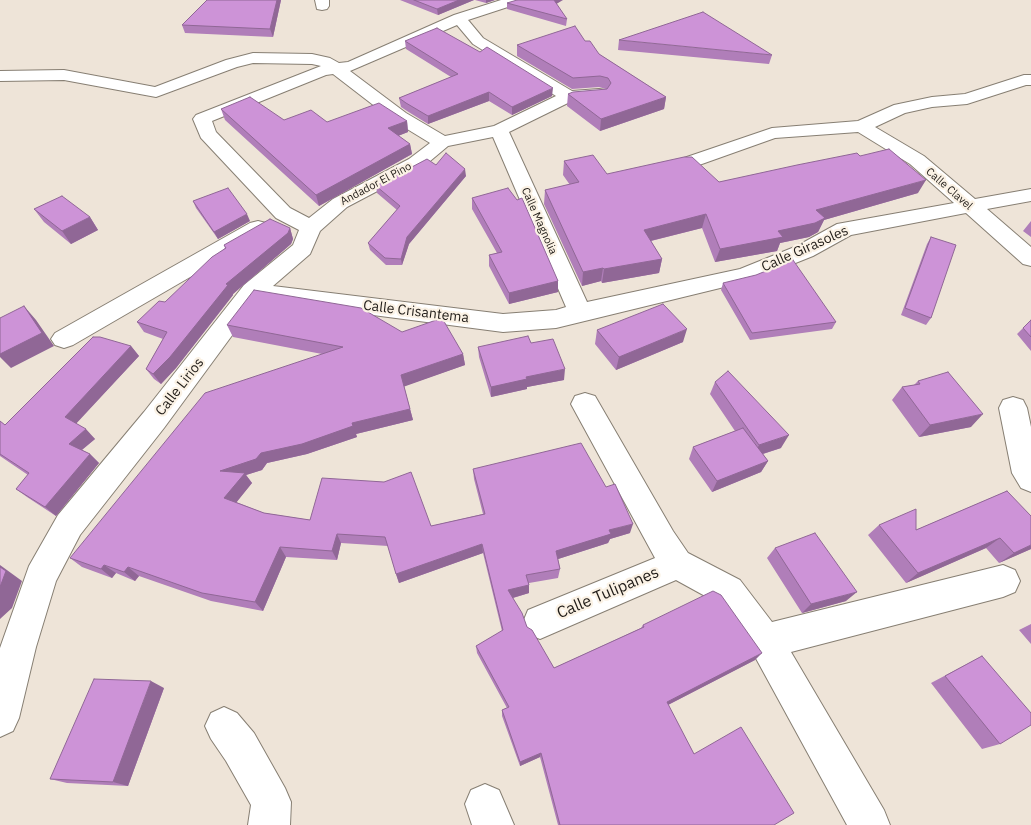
<!DOCTYPE html>
<style>
body{margin:0}
canvas{display:block;background:#eee4d8}
</style>
<canvas width="1031" height="825"></canvas>
<script>
const ctx = document.querySelector('canvas').getContext('2d');
ctx.lineJoin = 'round';
function toPath(rows) {
  const path = new Path2D();
  for (const r of rows) {
    path.moveTo(r[0], r[1]);
    for (let i = 2; i < r.length; i += 2) path.lineTo(r[i], r[i + 1]);
  }
  return path;
}
function trace(path, color, width, dash) {
  ctx.strokeStyle = color;
  ctx.lineWidth = width;
  ctx.lineCap = dash ? 'butt' : 'round';
  ctx.setLineDash(dash || []);
  ctx.stroke(path);
}
function fill(path, color) {
  ctx.fillStyle = color;
  ctx.fill(path, 'evenodd');
}
function write(font, color, halo, rows, align = 'center') {
  ctx.font = font + ' "IBM Plex Sans",sans-serif';
  ctx.lineWidth = 4.5;
  ctx.setLineDash([]);
  ctx.textBaseline = 'middle';
  ctx.strokeStyle = halo;
  ctx.fillStyle = color;
  for (const [text, x, y, turn = 0] of rows) {
    ctx.save();
    ctx.translate(x, y);
    ctx.rotate((+turn || 0) * Math.PI / 180);
    ctx.textAlign = isNaN(turn) ? turn : align;
    if (halo) ctx.strokeText(text, 0, 0);
    ctx.fillText(text, 0, 0);
    ctx.restore();
  }
}
const street = toPath([
 [315,0,329,0,329,6,327,9,322,10,317,9,315,0],
 [501,0,522,0,520,3,468,20,483,38,572,91,599,89,605,90,608,94,605,98,599,99,572,101,509,132,587,302,740,269,797,246,837,224,954,203,910,164,858,132,775,138,685,170,678,168,675,164,678,160,772,128,858,121,894,105,932,97,965,94,1024,75,1031,75,1031,85,1026,85,967,104,932,107,905,113,875,127,924,156,975,199,1031,189,1031,201,987,209,1031,247,1031,266,1023,264,966,213,851,235,813,256,753,280,556,328,503,332,258,300,164,428,80,535,56,581,36,647,19,718,13,731,0,737,0,648,29,566,58,515,144,412,244,285,293,245,299,230,276,218,201,138,193,119,196,115,321,66,312,64,253,63,237,67,156,97,64,80,0,81,0,71,64,70,155,87,226,60,253,53,312,54,330,58,339,63,348,62,454,15,501,0],
 [457,25,473,44,556,96,494,126,445,136,406,113,350,71,457,25],
 [333,74,394,121,430,143,409,159,333,199,309,218,290,208,216,132,212,121,326,75,333,74],
 [493,137,566,307,556,310,503,314,273,286,310,254,320,231,347,207,423,167,448,146,493,137],
 [258,221,266,223,269,228,266,233,73,345,64,348,55,345,51,339,55,333,250,223,258,221],
 [585,393,595,396,673,531,688,553,740,580,772,622,1003,565,1015,570,1020,581,1015,592,1003,597,791,652,884,810,890,825,847,825,753,653,716,602,676,580,540,639,528,634,523,622,528,610,655,558,571,404,575,396,585,393],
 [1013,397,1023,400,1027,408,1031,427,1031,492,1021,488,1012,473,999,408,1003,400,1013,397],
 [224,707,237,713,254,733,285,788,291,802,290,825,248,825,251,805,226,761,211,739,205,726,211,713,224,707],
 [485,784,499,790,514,825,472,825,465,804,471,790,485,784]
]);
trace(street, '#877f73', 2);
fill(street, '#fff');
fill(toPath([
 [207,0,281,0,273,37,185,33,182,25],
 [400,0,474,0,438,15],
 [475,0,495,0,486,3],
 [507,3,556,4,567,19,566,26,507,9],
 [619,40,772,55,769,64,618,50],
 [405,41,552,96,512,115,489,101,428,124,407,111,401,107,399,98,451,77,406,49],
 [585,41,599,54,666,97,664,109,600,131,567,106,568,94,606,89,599,87,572,89,517,56,517,45],
 [221,109,284,120,327,122,407,121,408,132,398,136,410,144,412,154,319,206,225,120],
 [860,156,918,193,824,220,818,232,809,237,780,243,777,251,715,262,702,228,651,241,662,259,659,273,602,283,601,281,582,286,544,204,545,190,570,185,563,175,564,161,607,174,719,182],
 [436,165,466,176,409,244,402,265,386,265,370,250,368,243,397,210,377,193,376,186],
 [472,198,558,281,558,292,509,304,489,266,489,255,497,253,472,209],
 [193,201,250,221,218,239,196,208],
 [34,209,90,217,98,230,71,244,44,222],
 [1031,221,1031,237,1023,231],
 [290,228,293,239,291,244,233,294,233,295,176,368,161,384,154,379,146,369,163,339,144,332,137,322,165,302,225,248,224,245],
 [931,237,931,318,926,325,901,315,927,244],
 [723,283,836,322,832,329,750,340,721,290],
 [1031,320,1031,351,1017,334],
 [227,325,402,332,463,354,465,365,404,386,413,420,356,434,357,437,307,454,267,463,262,470,246,475,252,483,236,502,264,513,310,520,431,526,483,514,474,479,473,469,630,533,610,539,608,543,558,559,560,569,558,578,529,583,529,593,513,598,527,627,554,668,641,628,643,625,755,660,668,705,694,754,774,825,558,825,540,757,520,766,502,716,502,710,507,708,477,653,476,646,502,631,483,553,399,583,396,574,388,546,341,543,337,560,286,557,263,611,211,601,139,576,135,581,116,573,112,578,82,567,70,558,322,354,233,337],
 [597,330,683,342,616,370,595,344],
 [531,343,564,380,527,387,527,389,491,397,479,357,478,347],
 [131,346,139,356,76,423,95,439,82,450,90,454,99,463,56,516,27,497,16,489,28,475,0,456,0,421,5,425],
 [918,381,971,427,919,437,892,400,902,387,914,385],
 [715,382,781,448,763,454,768,461,761,472,712,492,689,459,693,447,735,431,710,394],
 [1007,491,1031,549,999,563,986,548,906,583,868,535,879,525,916,530],
 [775,548,846,601,802,613,767,558],
 [1031,624,1031,644,1019,630],
 [982,656,1000,744,982,749,931,683],
 [164,688,128,786,67,783,50,779]
]), '#b07eb9');
fill(toPath([
 [277,0,281,0,273,37,270,29],
 [459,0,474,0,438,15,437,9],
 [486,0,495,0,486,3],
 [554,0,563,0,553,6],
 [553,88,552,96,512,115,512,107],
 [489,92,489,101,428,124,428,116],
 [666,97,664,109,600,131,601,119],
 [407,121,408,132,390,139,388,128],
 [410,144,412,154,319,206,316,195],
 [465,169,466,176,409,244,402,265,401,259,407,237],
 [926,180,918,193,824,220,818,232,809,237,780,243,777,251,715,262,720,249,778,231,816,210],
 [247,214,250,221,218,239,214,232],
 [706,214,702,228,642,243,644,230],
 [90,217,98,230,71,244,62,231],
 [290,228,293,239,291,244,233,294,233,295,176,368,161,384,153,374,226,284],
 [662,259,659,273,602,283,604,269],
 [603,268,601,281,582,286,583,272],
 [558,281,558,292,509,304,509,293],
 [24,306,36,320,54,346,11,368,0,357,0,354],
 [687,329,683,342,616,370,619,357],
 [131,346,139,356,74,426,65,417],
 [463,354,465,365,403,387,401,375],
 [565,369,564,380,527,387,527,389,491,397,491,387,526,377],
 [410,409,413,420,356,434,357,437,307,454,267,463,262,470,246,475,252,483,232,508,224,498,220,471,261,453,352,423],
 [983,414,971,427,919,437,930,425],
 [86,429,95,439,78,453,69,444],
 [789,435,781,448,753,457,759,445],
 [90,454,99,463,56,516,45,507],
 [768,461,761,472,712,492,717,481],
 [633,524,630,533,610,539,608,543,555,560,556,551,609,530],
 [337,534,341,543,337,560,332,551],
 [1000,538,986,548,906,583,918,573],
 [482,544,483,553,399,583,396,574],
 [1031,545,1031,549,999,563,1014,553],
 [280,547,286,557,263,611,255,602],
 [0,565,22,581,12,608,0,619],
 [104,565,116,573,112,578,101,569],
 [128,567,139,576,135,581,124,572],
 [529,585,529,593,509,599,508,590],
 [857,592,846,601,802,613,811,604],
 [762,653,755,660,662,708,667,702],
 [151,681,164,688,128,786,113,782],
 [541,753,540,757,520,766,520,762]
]), '#906796');
const building = toPath([
 [207,0,277,0,270,29,182,25,207,0],
 [414,0,459,0,437,9,414,0],
 [517,0,554,0,567,19,507,3,517,0],
 [703,12,772,55,619,40,703,12],
 [575,26,585,41,590,41,599,54,666,97,601,119,568,94,573,92,607,89,611,83,608,78,600,76,573,78,517,45,575,26],
 [437,28,480,52,487,47,553,88,512,107,489,92,428,116,406,103,399,98,458,74,405,41,437,28],
 [250,97,284,120,311,110,327,122,379,103,407,121,388,128,410,144,316,195,221,109,250,97],
 [889,149,926,180,816,210,825,218,815,223,778,231,783,237,720,249,706,214,644,230,662,259,604,269,603,268,583,272,545,190,579,182,564,161,593,155,607,174,684,157,692,157,719,182,797,165,857,153,860,156,889,149],
 [446,153,465,169,407,237,401,259,385,258,368,243,400,206,376,186,427,159,436,165,446,153],
 [228,188,247,214,214,232,193,201,228,188],
 [508,188,517,200,522,198,558,281,509,293,489,255,502,252,472,198,508,188],
 [62,196,90,217,62,231,34,209,62,196],
 [270,219,290,228,288,233,226,284,228,285,170,357,153,374,146,369,167,332,137,322,159,301,165,302,212,257,226,248,224,245,270,219],
 [931,237,956,245,931,318,905,308,931,237],
 [793,260,836,322,752,333,723,283,756,275,793,260],
 [254,290,361,308,402,332,442,318,463,354,401,375,410,409,352,423,353,426,302,444,261,453,256,459,220,471,245,473,224,498,264,513,310,520,322,478,384,482,411,472,431,526,485,514,473,469,581,443,606,487,615,484,633,524,609,530,611,534,556,551,560,569,526,575,529,585,508,590,522,613,527,627,532,630,554,668,644,627,643,625,713,591,721,595,762,653,667,702,694,754,741,727,794,813,774,825,560,825,541,753,520,762,502,710,509,707,476,646,503,630,482,544,396,574,385,537,337,534,332,551,280,547,255,602,202,593,128,567,124,572,104,565,101,569,70,558,205,393,343,347,227,325,254,290],
 [663,304,687,329,619,357,597,330,663,304],
 [24,306,42,333,0,354,0,318,24,306],
 [1031,320,1031,337,1023,328,1031,320],
 [528,336,531,343,553,339,565,369,526,377,527,379,491,387,478,347,528,336],
 [93,337,100,337,131,346,65,417,86,429,69,444,90,454,45,507,16,489,29,473,0,454,0,421,5,425,93,337],
 [728,371,789,435,759,445,715,382,728,371],
 [948,372,983,414,930,425,902,387,920,384,918,381,948,372],
 [743,428,768,461,717,481,693,447,743,428],
 [1007,491,1031,516,1031,545,1014,553,1000,538,918,573,879,525,916,509,916,530,1007,491],
 [815,533,857,592,811,604,775,548,815,533],
 [0,567,6,571,0,587,0,567],
 [982,656,1031,713,1031,725,1000,744,945,676,982,656],
 [94,679,151,681,113,782,50,779,94,679]
]);
fill(building, '#cd93d7');
trace(building, '#906796', 1);
write('11px', '#1f1b17', '#fbf2e5', [
 ["Andador El Pino",376,184,-28],
 ["Calle Clavel",949,189,41],
 ["Calle Magnolia",539,221,66]
]);
write('14px', '#1f1b17', '#fbf2e5', [
 ["Calle Girasoles",805,249,-24],
 ["Calle Crisantema",416,312,7],
 ["Calle Lirios",180,387,-52]
]);
write('16px', '#1f1b17', '#fbf2e5', [
 ["Calle Tulipanes",608,593,-23]
]);
</script>
